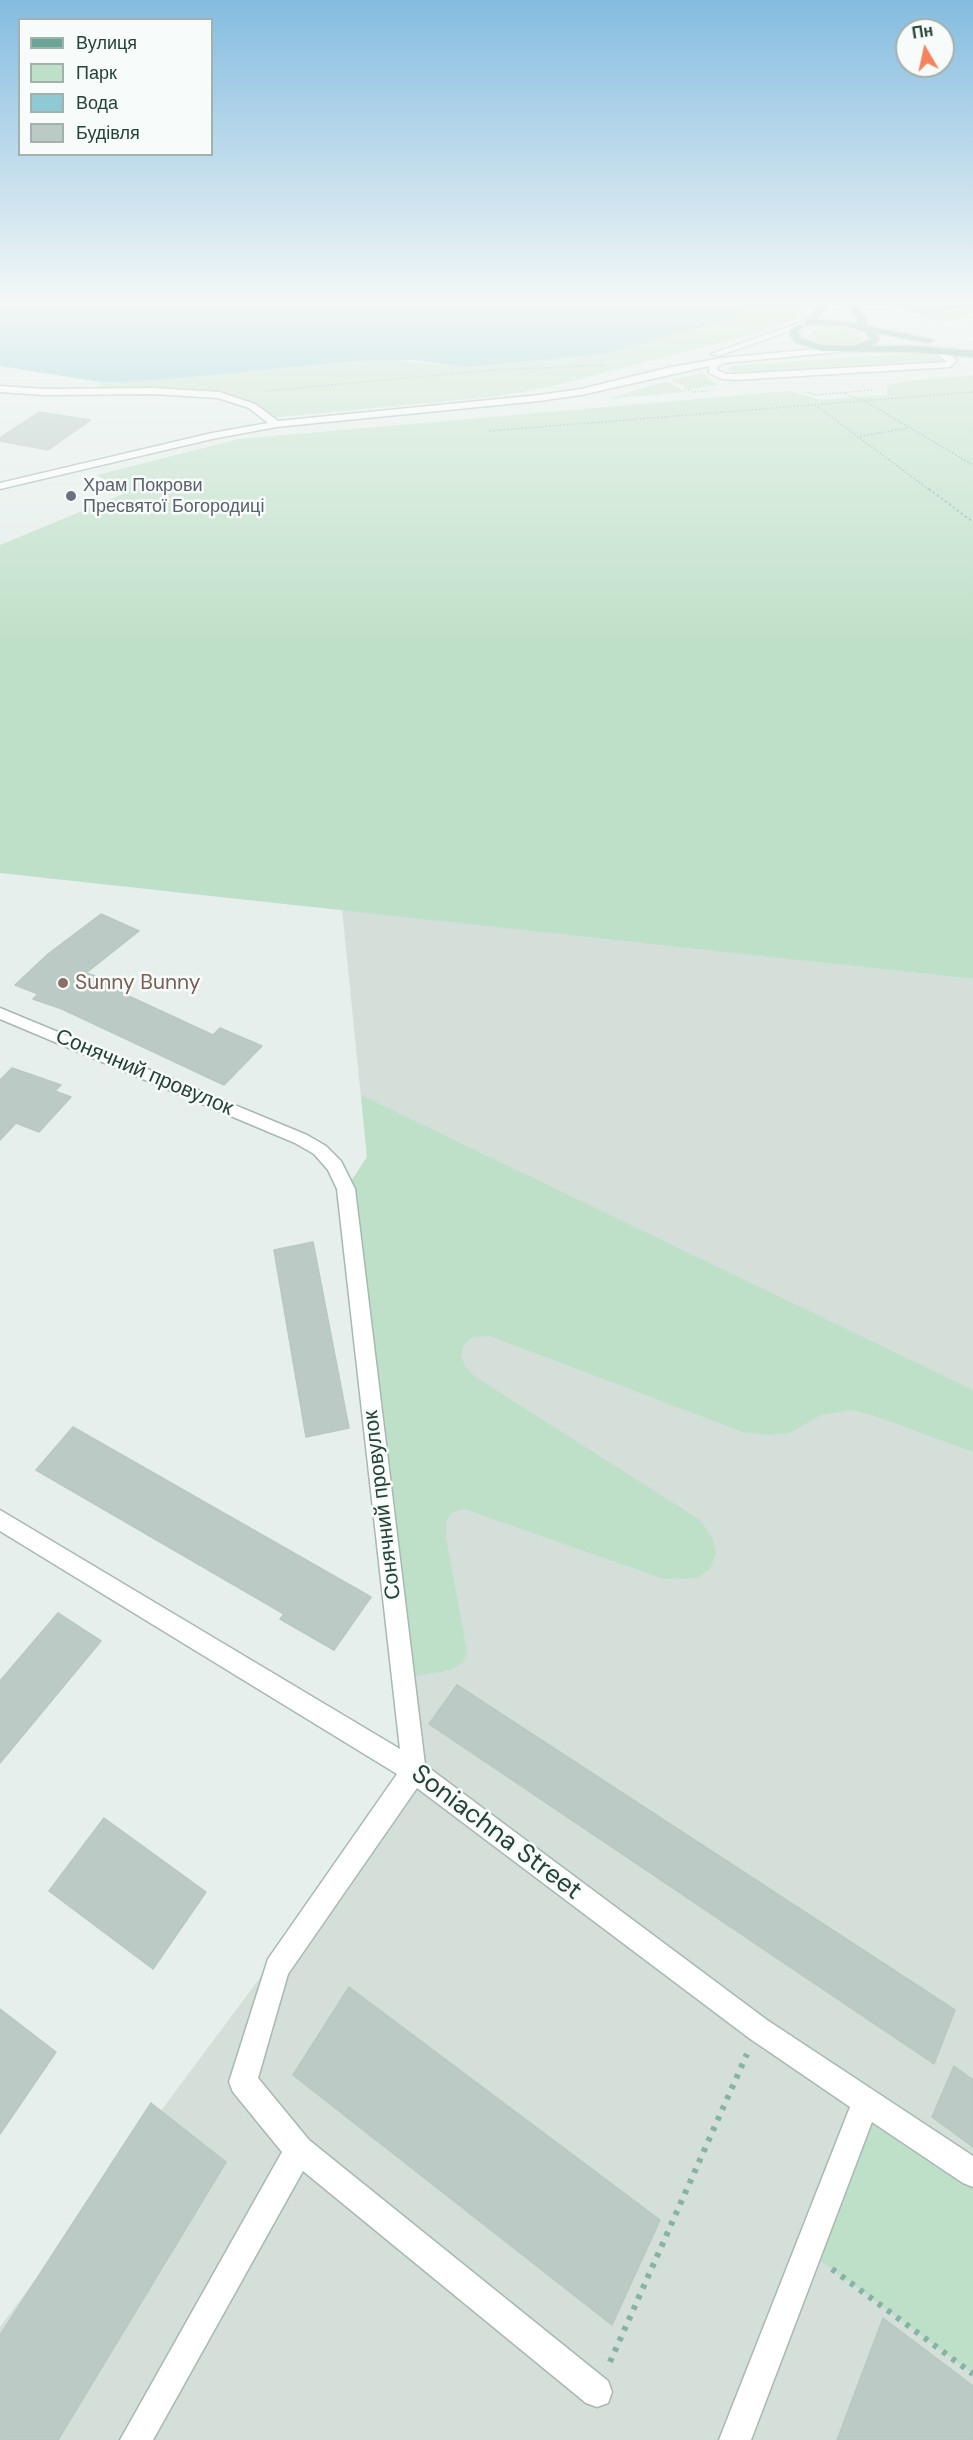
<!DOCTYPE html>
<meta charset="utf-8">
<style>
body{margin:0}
#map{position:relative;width:973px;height:2440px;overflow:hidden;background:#e6efeb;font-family:"DM Sans",sans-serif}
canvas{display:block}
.legend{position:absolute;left:18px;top:18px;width:195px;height:138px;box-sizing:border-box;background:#f7fbf9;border:2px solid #a3b1ad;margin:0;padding:8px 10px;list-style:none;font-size:18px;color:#24423a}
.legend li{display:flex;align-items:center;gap:12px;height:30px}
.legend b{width:30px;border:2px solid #a3b1ad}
.north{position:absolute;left:895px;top:18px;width:60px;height:60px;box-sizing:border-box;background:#f7fbf9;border:2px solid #a3b1ad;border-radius:50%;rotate:351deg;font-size:16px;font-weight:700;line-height:24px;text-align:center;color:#24423a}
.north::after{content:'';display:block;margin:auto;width:21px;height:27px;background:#f4845f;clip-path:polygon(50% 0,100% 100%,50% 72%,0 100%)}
</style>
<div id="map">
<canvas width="973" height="2440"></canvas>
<ul class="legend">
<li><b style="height:8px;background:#6aa596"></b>Вулиця</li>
<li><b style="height:16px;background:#bfe0c8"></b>Парк</li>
<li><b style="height:16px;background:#8ec9d4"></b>Вода</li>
<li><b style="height:16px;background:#bbcac4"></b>Будівля</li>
</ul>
<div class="north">Пн</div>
</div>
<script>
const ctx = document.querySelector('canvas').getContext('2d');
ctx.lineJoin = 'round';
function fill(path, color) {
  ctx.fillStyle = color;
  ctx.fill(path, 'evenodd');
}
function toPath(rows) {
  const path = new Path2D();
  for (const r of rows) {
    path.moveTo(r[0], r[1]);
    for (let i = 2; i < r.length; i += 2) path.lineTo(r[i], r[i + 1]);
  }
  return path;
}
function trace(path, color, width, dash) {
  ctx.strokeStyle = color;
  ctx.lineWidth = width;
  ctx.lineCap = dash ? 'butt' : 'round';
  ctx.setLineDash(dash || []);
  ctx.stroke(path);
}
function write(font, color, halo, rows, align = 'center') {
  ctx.font = font + ' "DM Sans",sans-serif';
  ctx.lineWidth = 5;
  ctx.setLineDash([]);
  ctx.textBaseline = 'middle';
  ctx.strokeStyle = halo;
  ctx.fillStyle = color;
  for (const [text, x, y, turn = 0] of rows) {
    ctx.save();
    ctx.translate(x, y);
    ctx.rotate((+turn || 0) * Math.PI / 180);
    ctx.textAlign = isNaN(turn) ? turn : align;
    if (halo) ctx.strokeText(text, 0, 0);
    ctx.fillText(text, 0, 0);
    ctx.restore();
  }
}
fill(toPath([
 [342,909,973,979,973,2440,0,2440,0,2327,414,1771,346,1189,367,1157]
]), '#d4dfda');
fill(toPath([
 [759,303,814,303,793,320,758,333,549,387,500,396,270,418,261,411,219,395,97,392,100,382,184,378,356,361,397,360,457,366,490,365,753,309],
 [973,304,973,310,962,318,941,321,914,313,940,313],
 [824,327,851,329,858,332,863,338,856,344,839,346,821,343,810,338,811,331],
 [919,353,937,357,942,363,921,361,735,373,727,370,732,366,743,365],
 [704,373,706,378,719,385,690,389,671,380],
 [973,375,973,979,0,873,0,545,123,494,97,475,239,439,789,391,821,400,887,395,887,386,900,382],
 [667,382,687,392,608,399,646,387],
 [361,1095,973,1390,973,1452,872,1415,851,1410,821,1415,790,1433,768,1435,743,1432,490,1336,473,1337,464,1345,461,1356,465,1366,474,1376,700,1520,712,1537,716,1553,710,1569,697,1578,664,1579,464,1509,451,1513,446,1522,446,1537,467,1652,463,1662,451,1670,403,1678,346,1189,367,1157],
 [866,2102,973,2173,973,2374,809,2252]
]), '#bfe0c8');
fill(toPath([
 [0,303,759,303,746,313,728,320,603,354,466,367,415,360,356,361,184,378,121,382,100,382,0,366],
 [889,303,973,303,973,304,940,313,916,313,895,308]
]), '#8ec9d4');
const building = toPath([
 [39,412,91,420,48,450,0,441,0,438,39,412],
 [101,914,139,931,86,973,111,981,107,986,213,1035,220,1028,262,1046,224,1085,62,1009,33,999,38,994,15,985,48,954,101,914],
 [12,1068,61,1085,55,1091,71,1097,39,1132,16,1123,0,1140,0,1080,12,1068],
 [313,1242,349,1428,306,1437,274,1250,313,1242],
 [73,1427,371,1597,334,1650,280,1619,284,1614,36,1470,73,1427],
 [58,1613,101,1641,0,1763,0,1681,58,1613],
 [457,1685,955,2010,934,2064,429,1724,457,1685],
 [104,1818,206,1892,153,1969,49,1891,104,1818],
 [349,1987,660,2220,612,2325,293,2075,349,1987],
 [0,2009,56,2052,0,2134,0,2009],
 [954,2066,973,2080,973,2147,932,2117,954,2066],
 [151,2103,226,2162,58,2440,0,2440,0,2335,151,2103],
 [883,2318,973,2386,973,2440,837,2440,883,2318]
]);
fill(building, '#bbcac4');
trace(building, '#b8c9c2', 1.5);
const minor = toPath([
 [805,321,812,323,718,356,711,354,805,321],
 [836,347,839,348,839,352,724,363,718,366,717,370,726,374,735,374,947,362,934,352,934,348,937,347,957,360,950,367,735,380,722,379,709,373,709,366,581,395,539,401,276,427,212,439,0,489,0,483,212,433,268,423,249,408,218,398,154,394,45,395,0,392,0,386,45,389,154,388,219,392,255,404,278,421,539,395,581,389,671,367,722,358,836,347],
 [0,1008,307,1135,326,1146,341,1161,355,1189,425,1765,767,2020,973,2156,973,2187,963,2183,872,2122,751,2440,719,2440,850,2107,749,2038,417,1788,288,1974,258,2078,309,2140,608,2381,612,2392,608,2403,597,2407,586,2403,303,2171,153,2440,120,2440,282,2152,233,2092,229,2082,268,1959,397,1774,0,1531,0,1510,400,1749,337,1189,328,1170,314,1154,295,1143,0,1019,0,1008]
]);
const major = toPath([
 [821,303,829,303,815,320,828,320,858,324,857,317,845,303,853,303,865,317,867,326,934,340,930,343,876,333,879,340,871,346,914,346,973,351,973,357,914,352,820,351,795,342,790,335,790,330,800,324,804,326,798,331,801,338,821,345,853,346,871,339,865,332,849,326,805,325,805,321,821,303]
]);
trace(minor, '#a8b8b2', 3);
trace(major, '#c2cac8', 3);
trace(toPath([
 [921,320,973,309],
 [685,388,692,392,709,391],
 [265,391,494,370,607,365],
 [805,392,816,395,872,390],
 [845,394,863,400,973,465],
 [815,405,931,491],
 [490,431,973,392],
 [857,437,908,428]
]), '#86b3a5', 1.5, [1.5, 2]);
trace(toPath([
 [929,489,973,522]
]), '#86b3a5', 2, [2, 3]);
trace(toPath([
 [832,2269,973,2374],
 [610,2362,747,2054]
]), '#86b3a5', 6, [4.5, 7]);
fill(minor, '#fff');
fill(major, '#6aa596');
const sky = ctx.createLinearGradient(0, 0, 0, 644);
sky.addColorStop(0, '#84bce0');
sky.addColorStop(0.47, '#f4f8f6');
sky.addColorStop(1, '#f4f8f600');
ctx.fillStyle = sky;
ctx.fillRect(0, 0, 973, 644);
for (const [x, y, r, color] of [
 [71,496,6,"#6b7280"],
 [63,983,6,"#8d6e63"]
]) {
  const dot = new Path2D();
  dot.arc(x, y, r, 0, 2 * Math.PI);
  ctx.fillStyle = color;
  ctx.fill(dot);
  trace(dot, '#f7fbf9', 2);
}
write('18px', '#5b616d', '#f7fbf9', [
 ["Храм Покрови",83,486],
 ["Пресвятої Богородиці",83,507]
], 'left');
write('21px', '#785e54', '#f7fbf9', [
 ["Sunny Bunny",75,983]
], 'left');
write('21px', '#24423a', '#f7fbf9', [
 ["Сонячний провулок",144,1073,23],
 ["Сонячний провулок",383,1505,-97]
]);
write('26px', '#24423a', '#f7fbf9', [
 ["Soniachna Street",496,1833,37]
]);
</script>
